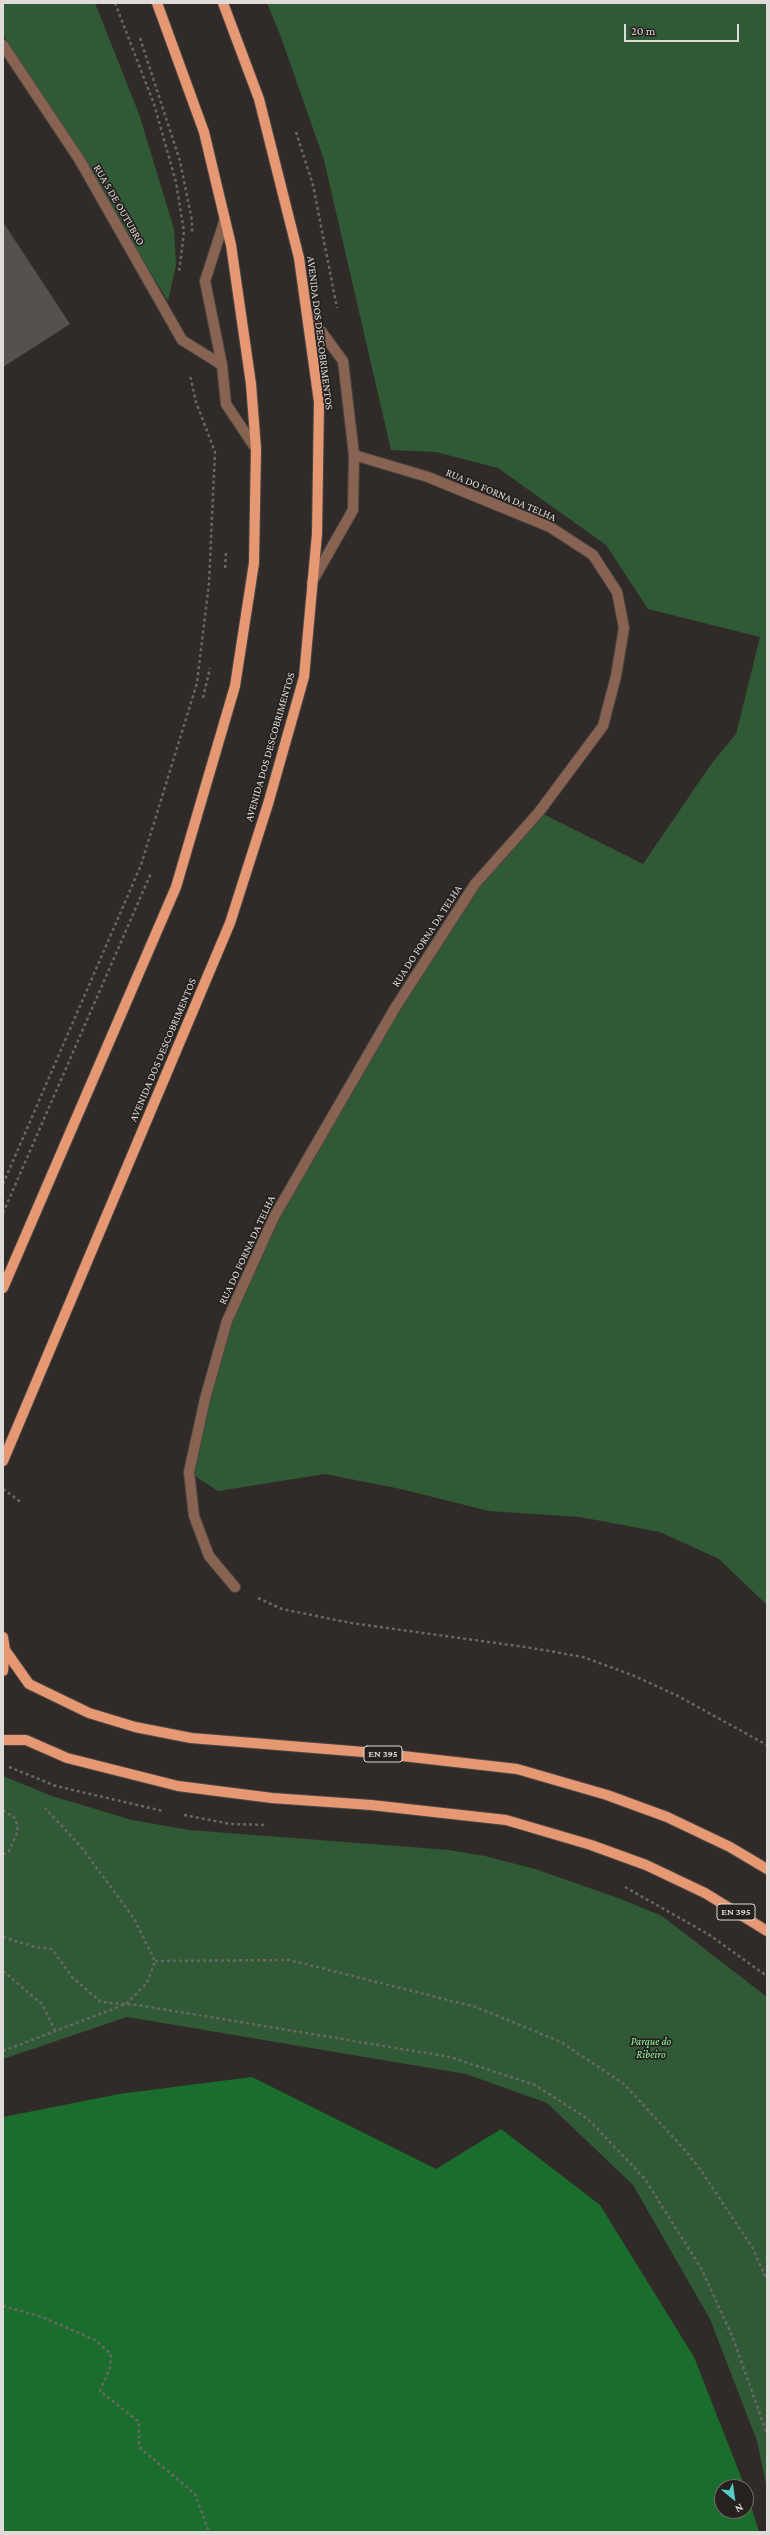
<!DOCTYPE html>
<style>
body{margin:0}
#map{position:relative;width:770px;height:2535px;overflow:hidden;background:#302b28;font-family:"Crimson Pro",serif}
canvas{display:block}
.frame{position:absolute;inset:0;border:4px solid #dedbd9;pointer-events:none}
.north{position:absolute;left:714px;top:2479px;width:40px;height:40px;box-sizing:border-box;background:#26211f;border:1px solid #706b69;border-radius:50%;rotate:151deg;font-size:11px;font-weight:700;line-height:16px;text-align:center;color:#dedbd9}
.north::after{content:'';display:block;margin:auto;width:14px;height:18px;background:#54cdc6;clip-path:polygon(50% 0,100% 100%,50% 72%,0 100%)}
.scale{position:absolute;left:624px;top:24px;width:115px;height:18px;box-sizing:border-box;border:2px solid #dedbd9;border-top:0;padding-left:5px;font-size:12px;line-height:14px;white-space:nowrap;color:#dedbd9;-webkit-text-stroke:3px #26211f;paint-order:stroke}
</style>
<div id="map">
<canvas width="770" height="2535"></canvas>
<div class="frame"></div>
<div class="north">N</div>
<div class="scale">20 m</div>
</div>
<script>
const ctx = document.querySelector('canvas').getContext('2d');
ctx.lineJoin = 'round';
function fill(path, color) {
  ctx.fillStyle = color;
  ctx.fill(path, 'evenodd');
}
function toPath(rows) {
  const path = new Path2D();
  for (const r of rows) {
    path.moveTo(r[0], r[1]);
    for (let i = 2; i < r.length; i += 2) path.lineTo(r[i], r[i + 1]);
  }
  return path;
}
function trace(path, color, width, dash) {
  ctx.strokeStyle = color;
  ctx.lineWidth = width;
  ctx.lineCap = dash ? 'butt' : 'round';
  ctx.setLineDash(dash || []);
  ctx.stroke(path);
}
function write(font, color, halo, rows, align = 'center') {
  ctx.font = font + ' "Crimson Pro",serif';
  ctx.lineWidth = 3.5;
  ctx.setLineDash([]);
  ctx.textBaseline = 'middle';
  ctx.strokeStyle = halo;
  ctx.fillStyle = color;
  for (const [text, x, y, turn = 0] of rows) {
    ctx.save();
    ctx.translate(x, y);
    ctx.rotate((+turn || 0) * Math.PI / 180);
    ctx.textAlign = isNaN(turn) ? turn : align;
    if (halo) ctx.strokeText(text, 0, 0);
    ctx.fillText(text, 0, 0);
    ctx.restore();
  }
}
fill(toPath([
 [3,3,95,3,139,114,174,229,176,265,168,301,3,35],
 [267,3,767,3,767,1605,719,1559,660,1532,580,1517,489,1511,401,1489,325,1474,218,1491,189,1472,227,1321,274,1217,475,884,539,812,643,864,712,763,736,734,760,637,648,609,606,545,498,468,436,452,391,450,324,160,281,37],
 [3,1776,52,1796,132,1820,189,1830,449,1850,485,1856,535,1869,621,1899,662,1916,767,1997,767,2489,757,2441,710,2319,633,2185,547,2103,466,2074,127,2017,3,2059]
]), '#305a36');
fill(toPath([
 [252,2077,436,2169,501,2129,600,2205,694,2357,745,2487,722,2487,722,2511,746,2511,746,2490,759,2532,3,2532,3,2117,119,2094]
]), '#1a6d2d');
fill(toPath([
 [3,222,70,324,3,367]
]), '#56504e');
const minor = toPath([
 [3,45,79,159,182,340,222,365],
 [225,219,205,281,222,365,226,404,256,449],
 [307,312,343,361,354,455,353,510,312,582],
 [235,1587,209,1556,194,1516,189,1472,205,1399,227,1321,274,1217,395,1008,475,884,539,812,603,726,616,676,624,628,617,592,593,555,550,527,428,477,354,455]
]);
const major = toPath([
 [3,1288,176,887,235,686,254,563,256,449,251,384,231,245,204,132,157,3],
 [3,1461,230,923,268,804,304,677,317,534,319,402,299,258,259,99,223,3],
 [3,1637,5,1650,3,1671],
 [5,1650,29,1684,89,1713,135,1727,191,1738,376,1753,517,1769,607,1795,667,1817,730,1847,767,1869],
 [3,1740,26,1740,67,1758,178,1786,272,1798,371,1805,506,1820,591,1845,646,1865,705,1893,767,1931]
]);
trace(minor, '#4c4744', 12);
trace(major, '#4c4744', 12);
trace(toPath([
 [115,3,154,104,176,182,184,232,179,273],
 [140,38,180,161,192,221,192,233],
 [296,132,313,185,337,308],
 [225,568,226,553],
 [203,698,210,668],
 [3,1184,141,865,197,683,209,583,215,452,196,402,190,375],
 [3,1213,151,873],
 [3,1489,22,1503],
 [258,1598,282,1609,351,1623,532,1648,583,1657,632,1675,678,1696,767,1745],
 [9,1767,56,1786,163,1811],
 [3,1810,16,1819,18,1831,9,1851,3,1855],
 [184,1815,231,1824,266,1825],
 [625,1887,708,1934,767,1976],
 [3,1937,35,1947,52,1949,72,1977,101,2002,138,2005,450,2057,535,2085,588,2119,645,2179,702,2270,733,2338,767,2434],
 [155,1961,289,1960,476,2007,561,2042,624,2084,684,2149,700,2169,752,2247,767,2280],
 [3,1971,42,2004,55,2031],
 [3,2051,126,2004,147,1983,155,1961,133,1917,82,1848,45,1808],
 [3,2306,42,2317,95,2340,111,2354,110,2368,100,2391,139,2422,139,2447,195,2494,209,2532]
]), '#6a6663', 2.5, [3, 3]);
trace(minor, '#896351', 10);
trace(major, '#e69873', 10);
for (const [x, y, w] of [
 [383,1754,38],
 [736,1912,38]
]) {
  const box = new Path2D();
  box.roundRect(x - w / 2, y - 8, w, 16, 3);
  ctx.fillStyle = '#26211f';
  ctx.fill(box);
  trace(box, '#dedbd9', 1);
}
write('bold 10px', '#dedbd9', null, [
 ["EN 395",383,1754],
 ["EN 395",736,1912]
]);
write('11px', '#dedbd9', '#26211f', [
 ["RUA 5 DE OUTUBRO",119,205,60],
 ["AVENIDA DOS DESCOBRIMENTOS",320,333,83],
 ["RUA DO FORNA DA TELHA",501,495,23],
 ["AVENIDA DOS DESCOBRIMENTOS",270,747,-74],
 ["RUA DO FORNA DA TELHA",427,936,-57],
 ["AVENIDA DOS DESCOBRIMENTOS",163,1050,-67],
 ["RUA DO FORNA DA TELHA",247,1250,-65]
]);
write('italic 11px', '#92f99f', '#26211f', [
 ["Parque do",651,2042],
 ["Ribeiro",651,2055]
]);
</script>
